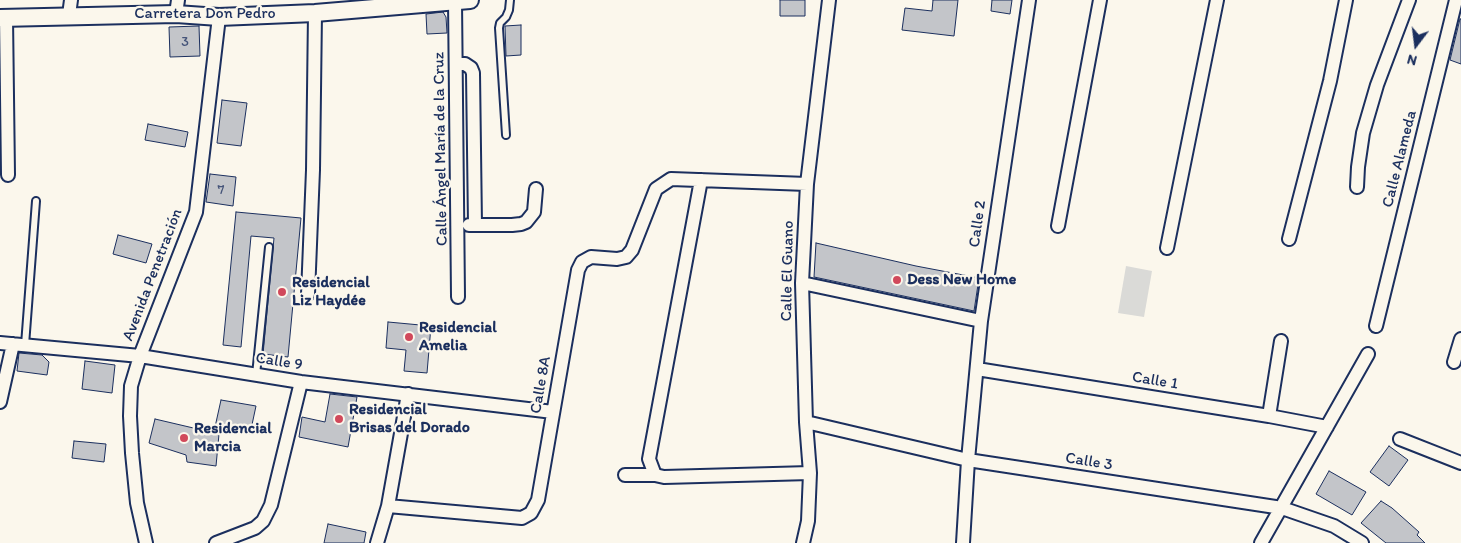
<!DOCTYPE html>
<meta charset="utf-8">
<style>
body{margin:0}
#map{position:relative;width:1461px;height:543px;overflow:hidden;background:#fbf7ec;font-family:Itim,sans-serif}
canvas{display:block}
.north{position:absolute;left:1391px;top:20px;width:50px;height:50px;-webkit-text-stroke:4px #fbf7ec;paint-order:stroke;rotate:195deg;font-size:14px;font-weight:700;line-height:20px;text-align:center;color:#1b2f5e}
.north::after{content:'';display:block;margin:auto;width:18px;height:22px;background:#1b2f5e;clip-path:polygon(50% 0,100% 100%,50% 72%,0 100%)}
</style>
<div id="map">
<canvas width="1461" height="543"></canvas>
<div class="north">N</div>
</div>
<script>
const ctx = document.querySelector('canvas').getContext('2d');
ctx.lineJoin = 'round';
function fill(path, color) {
  ctx.fillStyle = color;
  ctx.fill(path, 'evenodd');
}
function toPath(rows) {
  const path = new Path2D();
  for (const r of rows) {
    path.moveTo(r[0], r[1]);
    for (let i = 2; i < r.length; i += 2) path.lineTo(r[i], r[i + 1]);
  }
  return path;
}
function trace(path, color, width, dash) {
  ctx.strokeStyle = color;
  ctx.lineWidth = width;
  ctx.lineCap = dash ? 'butt' : 'round';
  ctx.setLineDash(dash || []);
  ctx.stroke(path);
}
function write(font, color, halo, rows, align = 'center') {
  ctx.font = font + ' Itim,sans-serif';
  ctx.lineWidth = 4.5;
  ctx.setLineDash([]);
  ctx.textBaseline = 'middle';
  ctx.strokeStyle = halo;
  ctx.fillStyle = color;
  for (const [text, x, y, turn = 0] of rows) {
    ctx.save();
    ctx.translate(x, y);
    ctx.rotate((+turn || 0) * Math.PI / 180);
    ctx.textAlign = isNaN(turn) ? turn : align;
    if (halo) ctx.strokeText(text, 0, 0);
    ctx.fillText(text, 0, 0);
    ctx.restore();
  }
}
fill(toPath([
 [1126,266,1152,271,1144,317,1118,313]
]), '#dadad7');
const building = toPath([
 [780,0,805,0,805,16,780,16,780,0],
 [933,0,958,0,954,36,902,30,905,8,932,11,933,0],
 [992,0,1012,0,1010,14,991,11,992,0],
 [443,12,446,17,447,33,427,34,426,14,443,12],
 [1460,19,1461,19,1461,64,1450,60,1460,19],
 [521,25,521,55,506,56,505,26,521,25],
 [199,26,200,56,170,57,169,27,199,26],
 [222,100,247,103,241,146,217,143,222,100],
 [148,124,188,132,185,147,145,140,148,124],
 [210,174,236,177,233,206,206,202,210,174],
 [236,212,301,218,288,357,263,354,274,238,251,236,241,347,223,345,236,212],
 [118,235,152,244,146,263,113,254,118,235],
 [816,243,916,266,979,278,974,311,814,277,816,243],
 [388,322,431,326,427,373,404,371,406,350,386,348,388,322],
 [19,353,42,355,49,362,47,375,17,371,19,353],
 [85,361,115,365,112,393,82,389,85,361],
 [330,394,357,397,348,447,299,437,302,417,325,422,330,394],
 [221,400,256,406,250,434,215,427,221,400],
 [155,419,219,434,216,466,187,462,186,455,149,443,155,419],
 [74,441,106,444,104,462,72,458,74,441],
 [1389,446,1408,460,1389,486,1370,472,1389,446],
 [1329,471,1366,492,1352,515,1316,494,1329,471],
 [1381,501,1392,508,1419,532,1417,535,1425,543,1386,543,1361,523,1381,501],
 [328,524,366,532,364,543,324,543,328,524]
]);
fill(building, '#c3c5c9');
trace(building, '#1b2f5e', 1);
const service = toPath([
 [506,135,499,28,500,23,506,17,509,10,510,0],
 [25,345,36,201],
 [256,375,269,247]
]);
const minor = toPath([
 [455,1,458,297],
 [176,14,178,0],
 [69,15,71,0],
 [6,17,8,175],
 [456,64,465,64,471,68,473,73,475,225],
 [1357,187,1358,167,1363,133,1377,85,1409,0],
 [469,225,512,225,521,224,526,222,534,212,536,189],
 [1058,226,1100,0],
 [1289,239,1330,81,1346,0],
 [1167,248,1217,0],
 [802,283,981,321],
 [308,294,313,170,315,13],
 [1376,326,1456,0],
 [0,343,140,356,301,382,553,412],
 [1454,362,1461,339],
 [977,369,1269,416,1327,427],
 [0,402,13,344],
 [1269,416,1281,341],
 [806,422,968,460,1282,508,1334,526,1362,543],
 [1400,439,1461,463],
 [625,475,655,475,664,477,810,473],
 [655,475,649,459,701,180],
 [388,506,522,518,531,513,538,500,578,270,582,262,591,257,617,259,626,257,632,250,656,189,671,179,807,184],
 [146,543,137,503,132,453,130,416,131,386,140,356,196,212,219,17],
 [216,543,255,528,263,521,271,505,301,382],
 [377,543,388,506,408,394],
 [803,543,808,521,810,473,806,422,802,283,807,184,829,0],
 [963,543,968,460,981,321,1029,0],
 [1261,543,1368,354]
]);
const tertiary = toPath([
 [0,18,176,14,219,17,315,13,470,0]
]);
trace(service, '#1b2f5e', 10);
trace(minor, '#1b2f5e', 16);
trace(tertiary, '#1b2f5e', 20);
trace(service, '#fbf7ec', 6);
trace(minor, '#fbf7ec', 12);
trace(tertiary, '#fbf7ec', 16);
for (const [x, y, r, color] of [
 [897,280,5,"#d1495b"],
 [282,292,5,"#d1495b"],
 [409,337,5,"#d1495b"],
 [339,419,5,"#d1495b"],
 [184,438,5,"#d1495b"]
]) {
  const dot = new Path2D();
  dot.arc(x, y, r, 0, 2 * Math.PI);
  ctx.fillStyle = color;
  ctx.fill(dot);
  trace(dot, '#fbf7ec', 2);
}
write('14px', '#455479', null, [
 ["3",185,42],
 ["7",221,190]
]);
write('16px', '#1b2f5e', '#fbf7ec', [
 ["Carretera Don Pedro",205,14],
 ["Calle Ángel María de la Cruz",441,149,-91],
 ["Calle Alameda",1400,159,-76],
 ["Calle 2",978,224,-82],
 ["Calle El Guano",788,271,-89],
 ["Avenida Penetración",153,275,-69],
 ["Calle 9",279,362,9],
 ["Calle 1",1155,381,9],
 ["Calle 8A",541,385,-80],
 ["Calle 3",1089,462,9]
]);
write('bold 16px', '#1b2f5e', '#fbf7ec', [
 ["Dess New Home",907,280],
 ["Residencial",292,283],
 ["Liz Haydée",292,301],
 ["Residencial",419,328],
 ["Amelia",419,346],
 ["Residencial",349,410],
 ["Brisas del Dorado",349,428],
 ["Residencial",194,429],
 ["Marcia",194,447]
], 'left');
</script>
